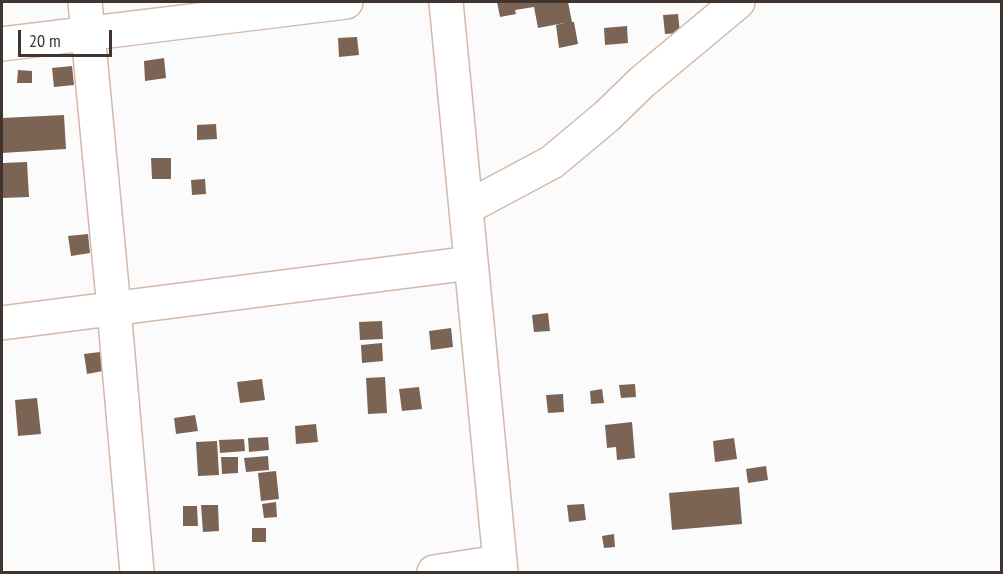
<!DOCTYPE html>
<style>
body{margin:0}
#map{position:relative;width:1003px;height:574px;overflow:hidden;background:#fbfbfb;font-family:"PT Sans Narrow",sans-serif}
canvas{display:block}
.frame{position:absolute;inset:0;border:3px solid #3f352e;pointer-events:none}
.scale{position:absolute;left:18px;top:30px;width:94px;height:27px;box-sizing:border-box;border:3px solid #3f352e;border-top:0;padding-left:8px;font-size:18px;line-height:21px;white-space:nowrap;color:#3f352e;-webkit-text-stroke:4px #fbfbfb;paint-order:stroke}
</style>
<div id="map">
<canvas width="1003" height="574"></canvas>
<div class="frame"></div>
<div class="scale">20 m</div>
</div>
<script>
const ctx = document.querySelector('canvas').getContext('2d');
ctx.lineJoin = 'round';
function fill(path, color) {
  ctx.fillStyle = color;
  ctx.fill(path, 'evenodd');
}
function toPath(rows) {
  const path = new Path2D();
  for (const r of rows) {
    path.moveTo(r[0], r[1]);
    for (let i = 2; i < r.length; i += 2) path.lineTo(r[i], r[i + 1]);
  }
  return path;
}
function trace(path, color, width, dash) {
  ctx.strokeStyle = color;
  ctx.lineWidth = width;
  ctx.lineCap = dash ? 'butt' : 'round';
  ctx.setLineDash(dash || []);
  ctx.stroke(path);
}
fill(toPath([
 [497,2,568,2,572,22,574,22,578,44,559,48,556,25,564,23,538,28,534,7,515,10,516,14,500,17],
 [678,14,680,33,665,34,663,15],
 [627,26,628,43,605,45,604,28],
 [357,37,359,55,339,57,338,38],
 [164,58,166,78,145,81,144,61],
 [72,66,74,85,54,87,52,68],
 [18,70,32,71,32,83,17,83],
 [64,115,66,149,2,153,2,118],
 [216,124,217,139,197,140,197,125],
 [151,158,171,158,171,179,152,179],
 [27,162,29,197,2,198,2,163],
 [205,179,206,194,192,195,191,180],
 [88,234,90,253,71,256,68,236],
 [548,313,550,331,534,332,532,315],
 [382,321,383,339,360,340,359,322],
 [451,328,453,347,431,350,429,331],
 [382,343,383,361,362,363,361,345],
 [100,352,103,371,87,374,84,354],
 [385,377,387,413,368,414,366,378],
 [262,379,265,400,240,403,237,382],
 [635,384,636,397,621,398,619,385],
 [419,387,422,409,402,411,399,389],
 [602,389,604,403,591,404,590,391],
 [563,394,564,412,548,413,546,395],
 [37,398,41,434,18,436,15,400],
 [195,415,198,431,176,434,174,418],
 [632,422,635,458,617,460,616,447,607,448,605,425],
 [316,424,318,442,296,444,295,426],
 [268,437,269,450,249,452,248,438],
 [734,438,737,459,715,462,713,441],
 [244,439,245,451,220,453,219,440],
 [217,441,219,475,198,476,196,442],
 [268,456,269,470,246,472,244,458],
 [221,457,238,457,238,473,222,474],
 [766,466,768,480,748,483,746,469],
 [276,471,279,499,261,501,258,473],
 [739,487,742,524,672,530,669,493],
 [276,502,277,517,264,518,262,504],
 [584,504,586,520,569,522,567,505],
 [201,505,218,505,219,531,203,532],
 [183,506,197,506,198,526,183,526],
 [252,528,266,528,266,542,252,542],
 [614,534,615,547,604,548,602,536]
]), '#7c6455');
const minor = toPath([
 [85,2,114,309,137,572],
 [446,2,501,572],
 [2,44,346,2],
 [466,208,552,162,607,116,642,82,738,2],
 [2,323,471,263],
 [434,572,499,562]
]);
trace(minor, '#d4b9a9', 36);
trace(minor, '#fff', 33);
</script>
